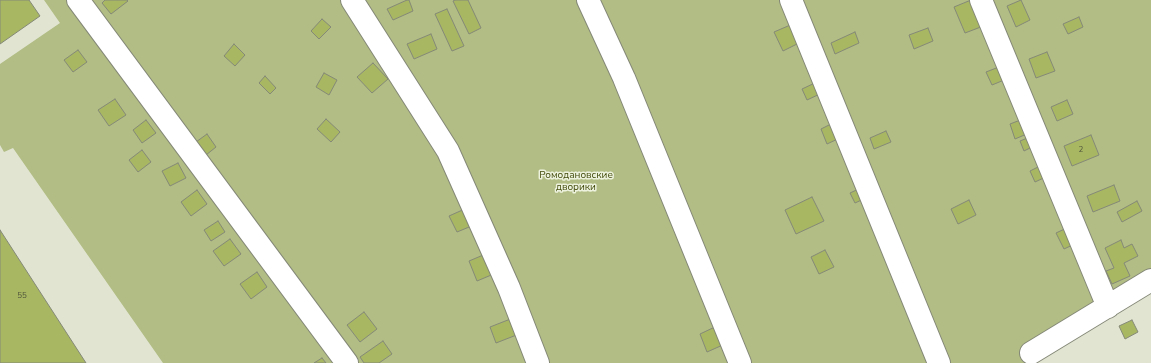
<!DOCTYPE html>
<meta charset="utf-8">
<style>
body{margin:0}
canvas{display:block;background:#e0e4d1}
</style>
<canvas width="1151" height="363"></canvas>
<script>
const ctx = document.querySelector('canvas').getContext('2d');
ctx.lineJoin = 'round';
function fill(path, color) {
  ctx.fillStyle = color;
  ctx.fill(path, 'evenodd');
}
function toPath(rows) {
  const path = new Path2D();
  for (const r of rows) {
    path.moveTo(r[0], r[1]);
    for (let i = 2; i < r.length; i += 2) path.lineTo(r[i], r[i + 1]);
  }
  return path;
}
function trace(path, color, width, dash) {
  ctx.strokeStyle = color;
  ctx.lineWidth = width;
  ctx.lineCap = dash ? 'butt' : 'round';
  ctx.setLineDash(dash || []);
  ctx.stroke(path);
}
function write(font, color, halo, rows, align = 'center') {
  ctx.font = font + ' "Nunito Sans",sans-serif';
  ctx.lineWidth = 3;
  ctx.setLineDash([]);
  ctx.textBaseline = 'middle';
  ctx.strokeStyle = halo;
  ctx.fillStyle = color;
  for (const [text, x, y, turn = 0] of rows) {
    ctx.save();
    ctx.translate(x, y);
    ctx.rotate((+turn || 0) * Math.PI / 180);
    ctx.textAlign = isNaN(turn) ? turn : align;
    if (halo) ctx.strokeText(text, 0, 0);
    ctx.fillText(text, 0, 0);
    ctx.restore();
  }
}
fill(toPath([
 [44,0,1151,0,1151,292,1033,363,163,363,13,148,4,152,0,145,0,64,60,23]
]), '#b1bd84');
const building = toPath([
 [0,0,29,0,40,16,0,44,0,0],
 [105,0,127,0,128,1,111,14,102,3,105,0],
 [407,0,409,0,413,11,393,20,387,9,407,0],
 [455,0,468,0,481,28,469,34,453,1,455,0],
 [971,0,986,25,965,33,954,7,971,0],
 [1021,0,1030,20,1016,27,1007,6,1021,0],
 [447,9,464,46,452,51,435,14,447,9],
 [1079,17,1083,27,1068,34,1063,24,1079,17],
 [322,19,331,27,319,39,311,31,322,19],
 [795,23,803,41,783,51,774,32,795,23],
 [928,28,933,41,914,49,909,35,928,28],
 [855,32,859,43,835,54,831,43,855,32],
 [431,34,437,49,414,59,407,44,431,34],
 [234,44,245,55,235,66,224,56,234,44],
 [78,50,87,62,73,72,64,60,78,50],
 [1047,52,1055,71,1036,78,1029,59,1047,52],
 [373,63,388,79,372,93,357,77,373,63],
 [1004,65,1009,78,992,85,986,72,1004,65],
 [324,73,337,80,329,95,316,87,324,73],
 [265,76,276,88,270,94,259,83,265,76],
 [817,82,822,93,807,100,802,89,817,82],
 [115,99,126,115,109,126,98,110,115,99],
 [1067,100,1073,114,1057,121,1051,107,1067,100],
 [326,119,340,132,331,142,317,129,326,119],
 [1023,119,1029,133,1015,139,1010,124,1023,119],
 [146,120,156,133,142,143,133,130,146,120],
 [835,122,842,137,827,144,821,129,835,122],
 [886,131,891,142,874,149,870,138,886,131],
 [207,134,216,147,206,155,196,142,207,134],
 [1091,135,1099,155,1072,166,1064,146,1091,135],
 [1030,137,1034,146,1024,151,1020,141,1030,137],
 [142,150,151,162,138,172,129,160,142,150],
 [178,163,186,178,170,186,162,171,178,163],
 [1044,164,1050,175,1035,182,1030,171,1044,164],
 [1114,185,1120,201,1093,212,1087,196,1114,185],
 [863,187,868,197,855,203,850,193,863,187],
 [197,190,207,204,191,216,181,202,197,190],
 [812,197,824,221,796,234,785,210,812,197],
 [969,200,976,215,958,224,951,209,969,200],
 [1137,201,1142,211,1122,222,1117,212,1137,201],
 [467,208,474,225,457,232,449,216,467,208],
 [218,221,225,232,211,241,204,230,218,221],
 [1071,226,1079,242,1064,249,1056,233,1071,226],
 [0,230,86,363,0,363,0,230],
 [230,239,241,254,224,266,213,251,230,239],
 [1121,240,1124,248,1132,244,1138,256,1124,263,1130,276,1112,284,1106,271,1114,268,1105,248,1121,240],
 [825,250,834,267,819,274,811,257,825,250],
 [488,253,496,273,477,281,469,261,488,253],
 [257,272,267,287,251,299,240,284,257,272],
 [364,312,377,329,360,342,347,325,364,312],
 [513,318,519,334,496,343,490,327,513,318],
 [1132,320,1138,332,1125,339,1119,326,1132,320],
 [717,326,725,344,707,352,700,334,717,326],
 [383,341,392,354,379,363,364,363,360,357,383,341],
 [322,358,326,363,314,363,322,358]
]);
fill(building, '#a7b762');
trace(building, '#858978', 1);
const minor = toPath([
 [78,0,347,363],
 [352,0,448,151,509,288,538,363],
 [588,0,624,78,740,363],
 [791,0,939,363],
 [981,0,1108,307],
 [1031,353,1151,280]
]);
trace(minor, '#848877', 24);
trace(minor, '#fff', 22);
write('8px', '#52573c', null, [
 ["2",1081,150],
 ["55",22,296]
]);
write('10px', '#444d0d', '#edf2de', [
 ["Ромодановские",576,176],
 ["дворики",576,188]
]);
</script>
